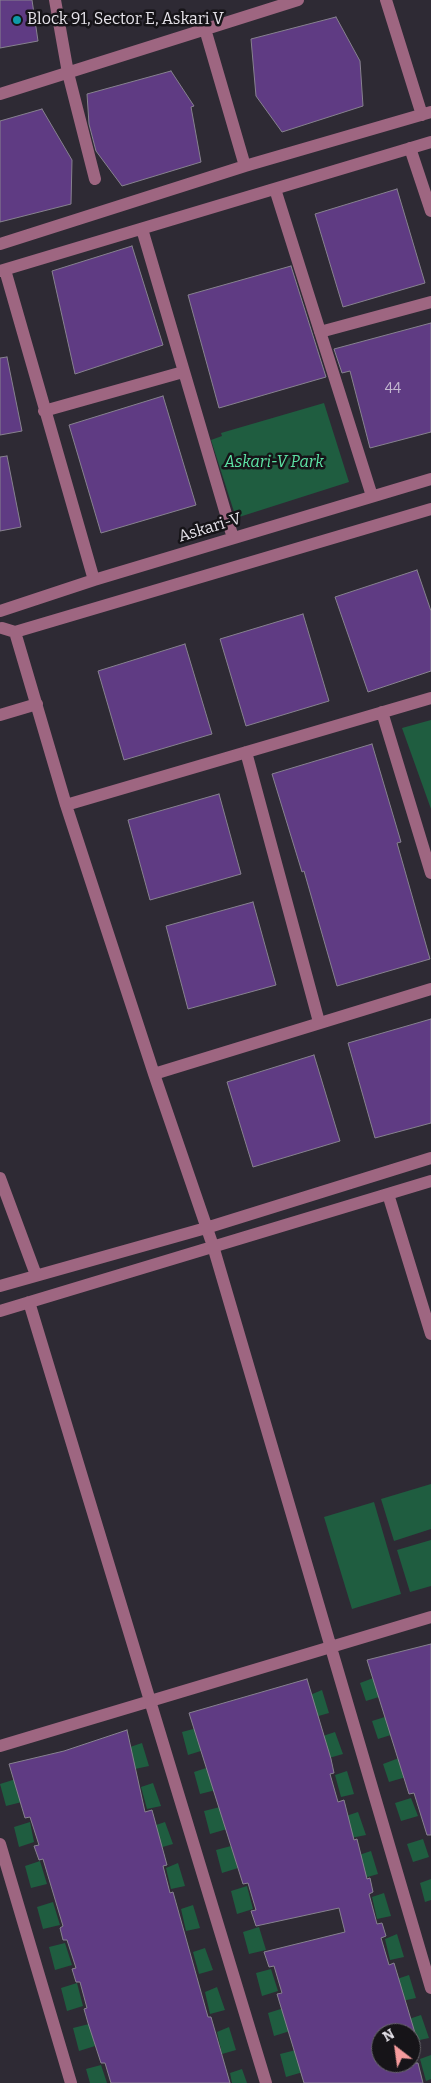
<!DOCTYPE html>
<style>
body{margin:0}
#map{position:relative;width:431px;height:2083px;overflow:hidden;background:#2e2a34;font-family:Bitter,serif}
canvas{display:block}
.north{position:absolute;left:371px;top:2023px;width:50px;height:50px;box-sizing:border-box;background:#161418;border:1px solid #69676c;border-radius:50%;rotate:330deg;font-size:14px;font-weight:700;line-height:20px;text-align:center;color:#e6e3ea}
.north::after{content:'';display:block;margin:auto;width:18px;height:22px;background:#f59b9d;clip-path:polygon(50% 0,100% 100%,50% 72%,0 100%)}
</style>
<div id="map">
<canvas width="431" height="2083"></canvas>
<div class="north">N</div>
</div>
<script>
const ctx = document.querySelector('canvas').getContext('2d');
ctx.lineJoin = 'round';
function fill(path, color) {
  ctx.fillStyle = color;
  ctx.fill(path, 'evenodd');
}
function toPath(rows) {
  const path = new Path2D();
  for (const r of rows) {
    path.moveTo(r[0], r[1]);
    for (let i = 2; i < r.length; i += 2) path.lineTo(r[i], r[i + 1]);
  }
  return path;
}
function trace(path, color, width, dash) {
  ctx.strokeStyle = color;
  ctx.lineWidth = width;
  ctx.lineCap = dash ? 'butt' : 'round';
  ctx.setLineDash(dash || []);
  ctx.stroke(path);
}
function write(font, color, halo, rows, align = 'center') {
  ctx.font = font + ' Bitter,serif';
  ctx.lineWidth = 5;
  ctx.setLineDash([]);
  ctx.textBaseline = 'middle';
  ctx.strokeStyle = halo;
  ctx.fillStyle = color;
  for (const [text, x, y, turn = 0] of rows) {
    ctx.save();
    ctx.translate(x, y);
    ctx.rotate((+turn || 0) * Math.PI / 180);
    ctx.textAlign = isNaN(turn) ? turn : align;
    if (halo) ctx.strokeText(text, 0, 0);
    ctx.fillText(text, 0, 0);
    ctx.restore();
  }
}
fill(toPath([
 [324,403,349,482,236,518,211,440,222,436,221,433],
 [431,720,431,809,402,728],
 [431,1484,431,1529,394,1541,381,1499],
 [374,1502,401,1594,352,1609,324,1517],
 [431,1540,431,1586,410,1592,397,1550],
 [376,1677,382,1696,366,1701,360,1683],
 [322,1690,329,1713,315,1717,310,1695],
 [388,1716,394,1734,378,1739,372,1721],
 [197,1728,204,1750,188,1755,182,1732],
 [335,1732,343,1754,329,1758,323,1736],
 [142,1743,149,1766,135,1769,130,1747],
 [399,1758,406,1777,389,1782,383,1764],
 [209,1767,216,1790,200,1794,194,1772],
 [347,1771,354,1794,341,1797,335,1775],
 [16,1779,22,1802,6,1806,0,1784],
 [153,1783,161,1806,147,1809,141,1787],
 [411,1798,418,1816,401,1821,395,1803],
 [220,1807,227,1829,210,1834,204,1811],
 [358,1812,366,1835,351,1838,346,1816],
 [30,1822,34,1842,19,1847,14,1827],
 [165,1822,173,1844,159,1848,153,1826],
 [423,1839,429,1857,413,1862,407,1844],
 [231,1846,238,1868,222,1873,216,1850],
 [371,1851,378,1874,364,1878,359,1855],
 [40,1861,47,1884,31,1888,25,1866],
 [178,1863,185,1886,171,1889,166,1868],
 [431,1879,431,1900,425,1902,420,1883],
 [247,1886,253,1909,237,1914,231,1891],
 [384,1893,391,1916,377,1919,372,1897],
 [53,1902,60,1925,43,1929,37,1907],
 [193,1905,200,1928,186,1931,181,1909],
 [259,1927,266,1950,249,1954,243,1932],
 [397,1934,404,1957,390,1960,385,1939],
 [65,1943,72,1965,55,1970,49,1947],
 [205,1948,213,1970,199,1974,193,1952],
 [271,1969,278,1991,262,1996,256,1973],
 [409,1975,416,1998,402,2001,397,1979],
 [77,1983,83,2006,67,2011,61,1988],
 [217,1987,225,2010,210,2014,205,1992],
 [284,2008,290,2031,274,2036,268,2013],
 [421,2015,429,2038,415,2041,409,2019],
 [89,2024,95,2046,79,2051,73,2028],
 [229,2027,236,2050,222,2054,217,2032],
 [296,2050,303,2072,286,2077,280,2054],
 [431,2055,431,2079,426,2081,420,2059],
 [101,2065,107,2083,90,2083,86,2069],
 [242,2069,247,2083,232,2083,230,2073]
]), '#1f5d40');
const building = toPath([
 [0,0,32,0,38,41,0,48,0,0],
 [336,17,360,61,363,106,282,132,256,96,251,39,336,17],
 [171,71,194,106,191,107,201,162,122,186,96,151,89,124,87,94,171,71],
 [42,109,72,160,71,204,0,222,0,121,42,109],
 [397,189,425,283,343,307,315,214,397,189],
 [132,246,163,345,75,374,52,271,132,246],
 [291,266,326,377,219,408,188,295,291,266],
 [431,323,431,432,370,448,350,371,342,373,334,349,431,323],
 [7,357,22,431,0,435,0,358,7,357],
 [163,396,196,505,101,533,69,425,163,396],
 [7,456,21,527,0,531,0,457,7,456],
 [417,570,431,611,431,671,368,692,335,597,417,570],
 [303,614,329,701,246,726,220,639,303,614],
 [185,644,212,734,124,760,98,671,185,644],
 [372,744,401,842,397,843,430,959,337,986,304,871,302,872,272,774,372,744],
 [219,794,241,874,150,900,128,820,219,794],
 [253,902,276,985,188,1009,166,926,253,902],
 [431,1019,431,1123,375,1138,348,1043,431,1019],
 [314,1055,340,1141,253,1167,227,1082,314,1055],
 [431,1644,431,1835,427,1835,414,1793,409,1794,367,1660,431,1644],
 [307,1679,331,1759,334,1773,330,1774,338,1802,344,1800,354,1840,357,1839,367,1879,370,1878,373,1892,369,1894,377,1924,382,1923,386,1936,381,1938,389,1965,394,1963,415,2033,381,2033,381,2063,418,2063,423,2083,304,2083,277,1994,282,1993,274,1966,269,1967,264,1952,345,1932,339,1908,256,1926,251,1911,256,1910,248,1883,243,1884,189,1713,307,1679],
 [127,1730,145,1812,152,1810,167,1865,163,1866,170,1893,173,1892,208,2017,211,2017,230,2083,111,2083,105,2063,101,2063,88,2023,84,2009,87,2008,80,1982,76,1982,72,1969,76,1968,67,1940,63,1940,60,1928,63,1926,43,1859,39,1860,34,1846,39,1845,30,1817,25,1818,9,1764,64,1751,127,1730]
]);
fill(building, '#5f3b83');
trace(building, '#87828f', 1);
trace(toPath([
 [55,0,68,73,95,179],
 [386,0,422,115],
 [205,29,245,166],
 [0,94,298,0],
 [410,148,431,211],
 [275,189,372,496],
 [142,229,233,538],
 [0,244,245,166,431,112],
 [5,270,94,580],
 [0,271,431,142],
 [320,332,431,302],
 [44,411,183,372],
 [0,611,94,580,431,479],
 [2,628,15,632,66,805,154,1074,213,1246,431,1988],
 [15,632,431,509],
 [382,712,431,873],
 [0,715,37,704],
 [246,752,319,1022],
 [66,805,431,698],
 [154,1074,431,989],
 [0,1178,36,1275],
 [388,1194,431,1334],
 [0,1286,206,1228,431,1158],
 [29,1302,266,2083],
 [0,1311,431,1181],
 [0,1746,431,1617],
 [0,1844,71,2083]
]), '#9e6681', 12);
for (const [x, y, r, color] of [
 [17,20,5,"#0f9aa8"]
]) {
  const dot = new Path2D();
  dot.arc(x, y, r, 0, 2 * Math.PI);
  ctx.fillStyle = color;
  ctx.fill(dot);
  trace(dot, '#161418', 2);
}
write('14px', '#c4b9d0', null, [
 ["44",393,389]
]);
write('16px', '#e6e3ea', '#161418', [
 ["Block 91, Sector E, Askari V",27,20]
], 'left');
write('italic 16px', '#5de4a5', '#161418', [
 ["Askari-V Park",274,463]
]);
write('16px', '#e6e3ea', '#161418', [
 ["Askari-V",210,528,-17]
]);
</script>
